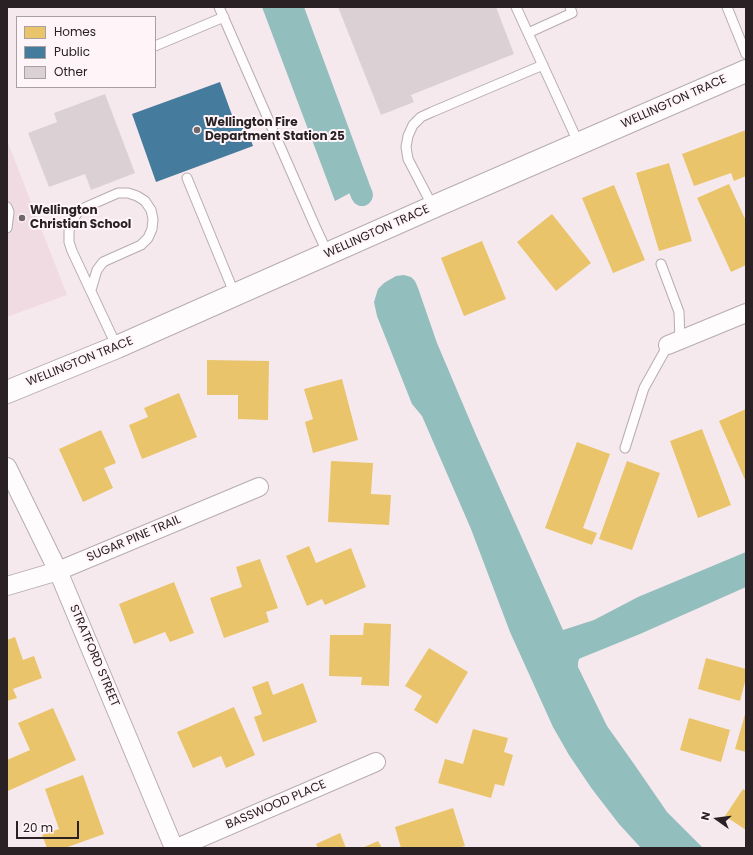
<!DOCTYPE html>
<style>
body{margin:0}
#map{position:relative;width:753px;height:855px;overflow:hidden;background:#f6e9ed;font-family:Poppins,sans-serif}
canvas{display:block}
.frame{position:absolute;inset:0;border:8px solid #292124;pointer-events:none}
.legend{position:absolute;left:16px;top:16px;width:140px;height:72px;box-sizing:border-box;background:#fff5f8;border:1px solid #a9a0a3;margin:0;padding:5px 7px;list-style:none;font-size:12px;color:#292124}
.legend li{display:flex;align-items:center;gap:8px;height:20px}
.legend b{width:20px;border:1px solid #a9a0a3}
.north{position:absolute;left:697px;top:799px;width:40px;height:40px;-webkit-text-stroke:3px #fff5f8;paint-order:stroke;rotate:284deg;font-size:11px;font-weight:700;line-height:16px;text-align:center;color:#292124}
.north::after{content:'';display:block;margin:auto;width:14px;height:18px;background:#292124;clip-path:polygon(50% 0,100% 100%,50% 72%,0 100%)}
.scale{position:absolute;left:16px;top:821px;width:63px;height:18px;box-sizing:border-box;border:2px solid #292124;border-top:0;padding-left:5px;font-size:12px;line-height:14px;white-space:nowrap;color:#292124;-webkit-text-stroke:3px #fff5f8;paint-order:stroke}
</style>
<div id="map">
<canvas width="753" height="855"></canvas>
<div class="frame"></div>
<ul class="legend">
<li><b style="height:11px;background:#e9c46a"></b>Homes</li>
<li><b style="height:11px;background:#457b9d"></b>Public</li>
<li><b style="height:11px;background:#dbd1d4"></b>Other</li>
</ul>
<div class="north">N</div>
<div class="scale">20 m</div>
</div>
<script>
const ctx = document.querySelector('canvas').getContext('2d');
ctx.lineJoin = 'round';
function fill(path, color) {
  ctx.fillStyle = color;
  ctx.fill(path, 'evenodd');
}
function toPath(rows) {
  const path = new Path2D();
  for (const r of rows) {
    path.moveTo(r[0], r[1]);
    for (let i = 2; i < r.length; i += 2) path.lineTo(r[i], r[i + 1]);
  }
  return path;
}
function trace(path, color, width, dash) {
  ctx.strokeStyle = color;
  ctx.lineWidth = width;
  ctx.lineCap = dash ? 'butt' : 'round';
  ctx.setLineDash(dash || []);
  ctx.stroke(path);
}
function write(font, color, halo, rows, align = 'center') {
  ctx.font = font + ' Poppins,sans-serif';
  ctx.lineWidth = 4;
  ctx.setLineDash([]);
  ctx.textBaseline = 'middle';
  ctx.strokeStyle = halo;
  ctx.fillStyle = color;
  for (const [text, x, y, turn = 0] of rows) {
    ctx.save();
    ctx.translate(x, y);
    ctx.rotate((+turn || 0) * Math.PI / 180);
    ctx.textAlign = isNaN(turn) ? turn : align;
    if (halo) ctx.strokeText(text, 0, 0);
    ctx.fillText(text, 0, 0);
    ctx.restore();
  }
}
fill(toPath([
 [7,140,67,295,7,317]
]), '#f1dbe2');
fill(toPath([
 [262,7,304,7,369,183,335,201],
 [404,275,411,277,415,281,418,288,437,343,476,435,563,630,594,620,638,597,746,552,746,587,640,634,581,658,579,659,578,663,578,667,607,726,634,764,667,812,703,848,641,848,619,824,592,789,569,755,553,727,510,632,471,529,422,416,412,404,377,316,374,302,378,289,384,283,396,276]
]), '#92bebd');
fill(toPath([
 [746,130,746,176,734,181,731,173,694,186,682,154],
 [669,163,692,241,659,251,636,173],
 [729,184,746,221,746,265,731,272,697,198],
 [614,185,645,260,613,273,582,198],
 [552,214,591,263,556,291,517,242],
 [482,241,506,299,464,316,441,258],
 [207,360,269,361,268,420,238,419,238,395,207,395],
 [342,379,358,440,313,453,305,422,313,419,304,389],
 [179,393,197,437,142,459,129,425,148,417,144,408],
 [746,409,746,482,719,421],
 [702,429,731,505,698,518,670,441],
 [101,430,116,463,104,468,113,488,83,502,59,449],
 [577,442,610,454,583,528,597,533,592,545,545,528],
 [331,461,373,463,371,494,391,495,389,525,328,522],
 [627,461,660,473,632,550,599,539],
 [309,546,316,563,351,548,366,587,325,605,322,599,307,606,286,556],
 [260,559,278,608,266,612,269,622,224,638,210,598,242,587,236,567],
 [174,582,194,633,170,642,165,632,134,644,119,604],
 [364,623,391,624,389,686,361,685,362,677,329,676,330,635,363,635],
 [15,637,23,660,34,656,42,678,13,689,17,698,7,701,7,640],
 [429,648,468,672,437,724,414,710,422,696,405,686],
 [706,658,746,669,746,678,740,701,698,689],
 [268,681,273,695,303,683,317,722,263,742,254,717,262,714,252,687],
 [234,707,255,755,226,768,221,756,193,768,177,732],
 [53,708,76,760,8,791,7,760,30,750,18,723],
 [746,711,746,752,735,749],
 [689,718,730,730,721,762,680,750],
 [473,729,508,738,504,752,513,755,504,786,495,784,491,798,438,783,445,759,463,764],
 [83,775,104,834,65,848,47,848,42,835,59,829,45,789],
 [743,789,746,791,746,830,725,816],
 [453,808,465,846,457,848,401,848,395,827],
 [340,833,346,848,318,848,316,844],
 [378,841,382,848,362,848]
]), '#e9c46a');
fill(toPath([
 [220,82,236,126,245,123,253,146,156,182,132,114]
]), '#457b9d');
trace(toPath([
 [348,162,362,195]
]), '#92bebd', 22);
fill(toPath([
 [338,7,496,7,514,54,411,95,414,102,381,115],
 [105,94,135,173,91,190,85,174,49,187,28,133,57,122,54,113]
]), '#dbd1d4');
const service = toPath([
 [219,7,315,226,328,254],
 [516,7,579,144],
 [727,7,746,54],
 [528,33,572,13,570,7],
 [155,46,224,17],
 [187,178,235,295],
 [7,207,9,212,7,228],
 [433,207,408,159,406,147,408,136,413,125,421,117,432,112,543,65],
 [661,264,679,312,680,341],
 [91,290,97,270,103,262,141,245,148,238,152,229,153,219,151,210,145,201,137,196,128,193,118,193,86,207,77,213,72,222,69,231,69,242,72,251,117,347],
 [625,448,644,388,668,345]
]);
const minor = toPath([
 [668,345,746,313],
 [7,467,58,571,174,848],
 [7,586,58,571,259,487],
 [177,848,376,762]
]);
const tertiary = toPath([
 [7,392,117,347,433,207,746,71]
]);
trace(service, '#b6acaf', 11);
trace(minor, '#b6acaf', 20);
trace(tertiary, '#b6acaf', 24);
trace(service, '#fefcfc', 9);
trace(minor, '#fefcfc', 18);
trace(tertiary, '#fefcfc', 22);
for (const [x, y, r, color] of [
 [197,130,4,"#71676a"],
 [22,218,4,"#71676a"]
]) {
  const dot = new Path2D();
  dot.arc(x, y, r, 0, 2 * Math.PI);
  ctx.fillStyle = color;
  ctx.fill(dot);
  trace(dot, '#fff5f8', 1.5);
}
write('12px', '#292124', '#fff5f8', [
 ["WELLINGTON TRACE",674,102,-24],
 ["WELLINGTON TRACE",377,232,-24],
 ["WELLINGTON TRACE",80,362,-22],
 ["SUGAR PINE TRAIL",134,539,-23],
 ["STRATFORD STREET",94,656,67],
 ["BASSWOOD PLACE",276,805,-23]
]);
write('bold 12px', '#292124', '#fff5f8', [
 ["Wellington Fire",205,123],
 ["Department Station 25",205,137],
 ["Wellington",30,211],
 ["Christian School",30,225]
], 'left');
</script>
